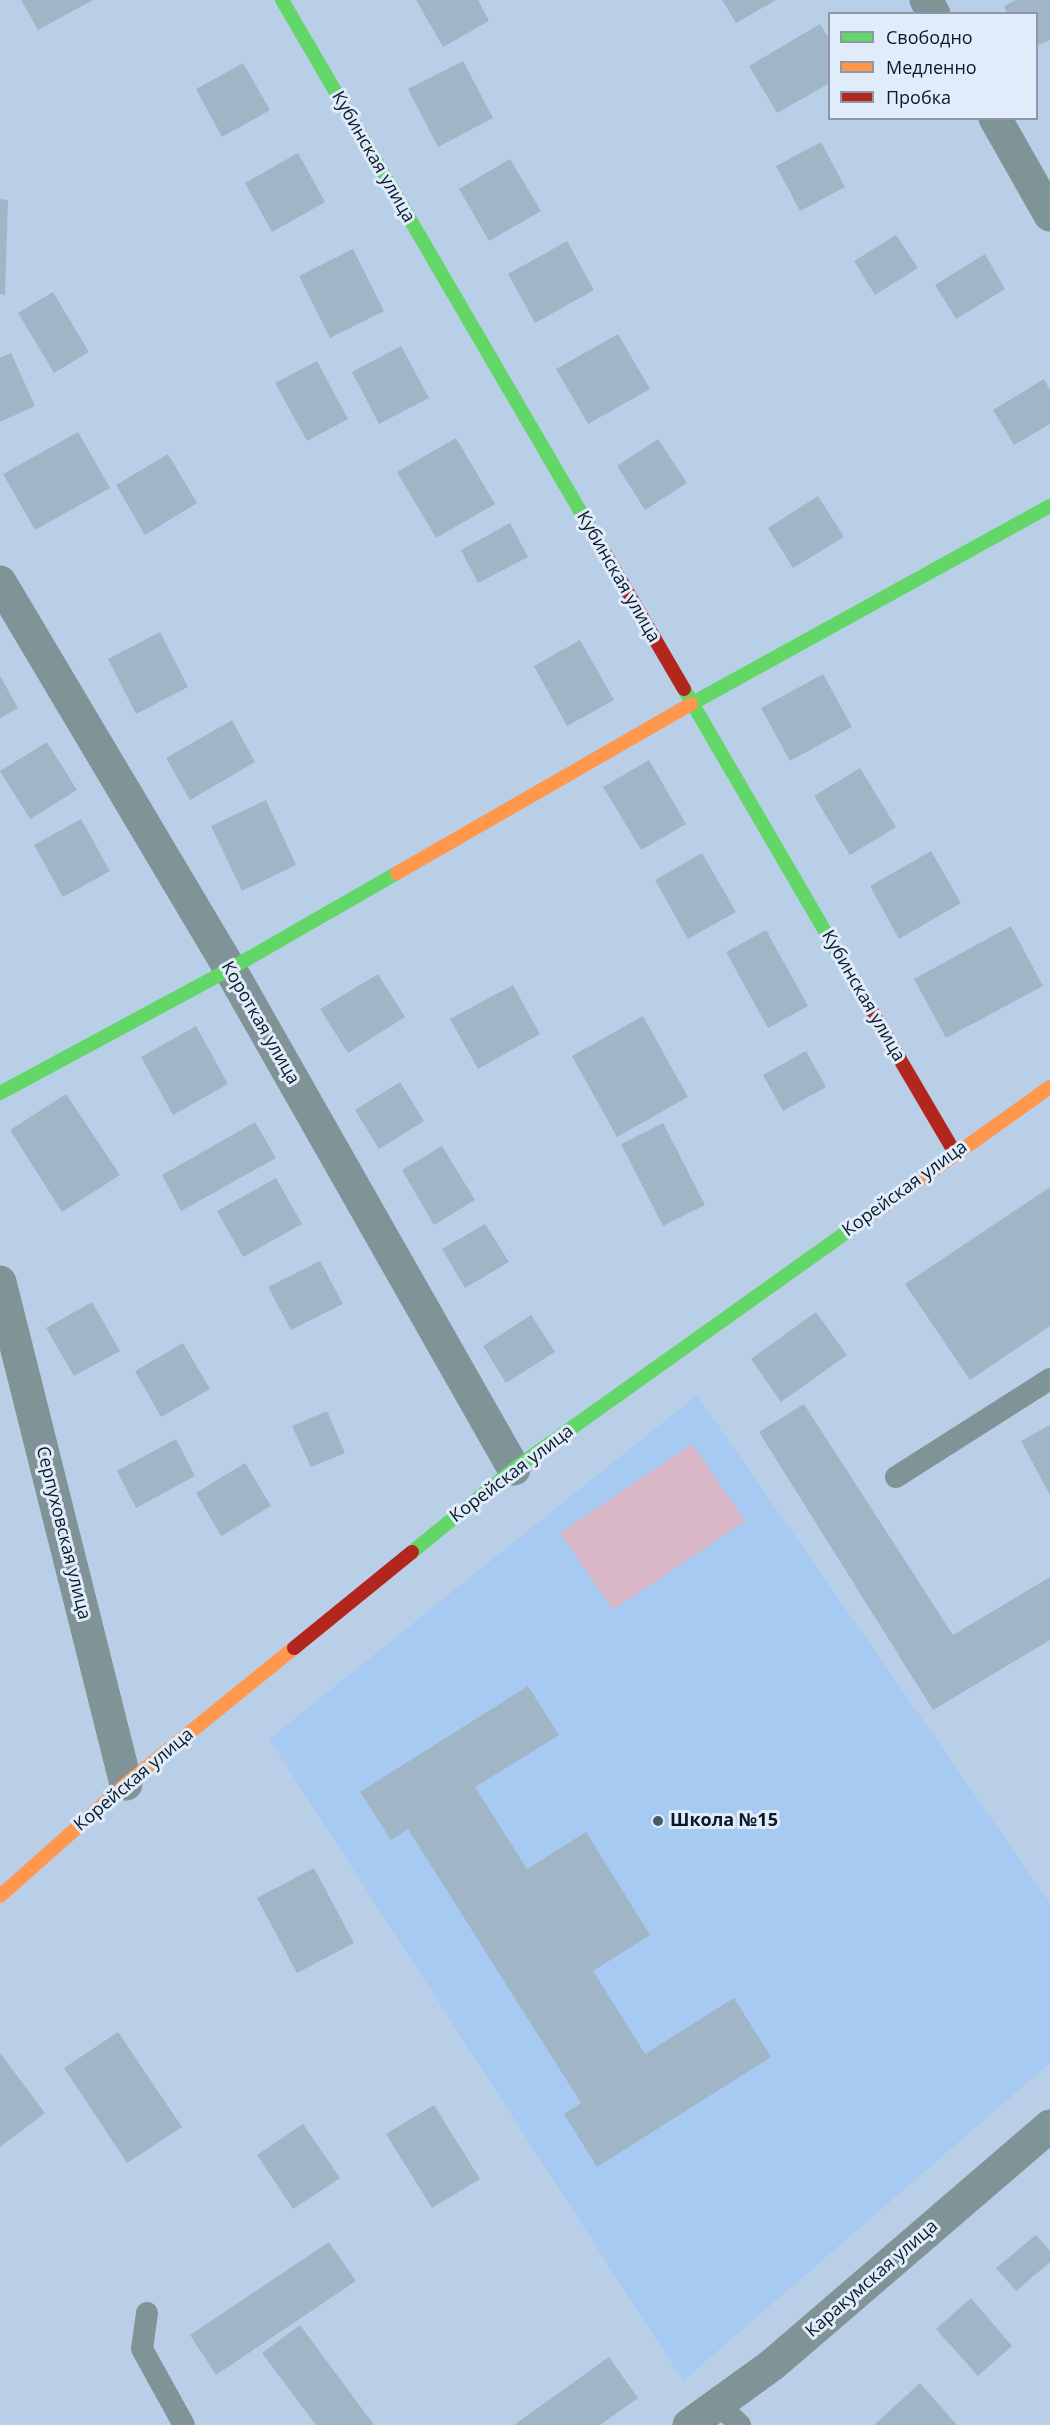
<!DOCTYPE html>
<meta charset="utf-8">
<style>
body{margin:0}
#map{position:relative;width:1050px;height:2425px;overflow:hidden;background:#b9cfe8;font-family:"Open Sans",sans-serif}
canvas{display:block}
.legend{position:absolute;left:828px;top:12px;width:210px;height:108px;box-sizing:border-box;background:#e0ecfa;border:2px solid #8a98a7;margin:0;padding:8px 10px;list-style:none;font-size:18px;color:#0a192a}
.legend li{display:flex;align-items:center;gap:12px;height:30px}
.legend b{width:30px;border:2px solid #8a98a7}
</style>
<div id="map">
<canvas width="1050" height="2425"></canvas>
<ul class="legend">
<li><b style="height:8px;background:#63d668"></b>Свободно</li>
<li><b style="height:8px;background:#ff974d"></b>Медленно</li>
<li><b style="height:8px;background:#b3261e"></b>Пробка</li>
</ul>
</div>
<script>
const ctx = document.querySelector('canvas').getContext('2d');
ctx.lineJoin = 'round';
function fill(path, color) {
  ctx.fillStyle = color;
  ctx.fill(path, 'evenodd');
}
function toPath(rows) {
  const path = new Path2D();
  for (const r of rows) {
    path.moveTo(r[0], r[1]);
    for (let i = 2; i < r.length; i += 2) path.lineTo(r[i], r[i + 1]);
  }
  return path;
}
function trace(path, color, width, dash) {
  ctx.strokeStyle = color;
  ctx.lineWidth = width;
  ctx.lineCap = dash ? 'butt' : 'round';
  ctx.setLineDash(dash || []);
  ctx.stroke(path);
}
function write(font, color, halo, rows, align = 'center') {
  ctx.font = font + ' "Open Sans",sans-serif';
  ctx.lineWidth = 6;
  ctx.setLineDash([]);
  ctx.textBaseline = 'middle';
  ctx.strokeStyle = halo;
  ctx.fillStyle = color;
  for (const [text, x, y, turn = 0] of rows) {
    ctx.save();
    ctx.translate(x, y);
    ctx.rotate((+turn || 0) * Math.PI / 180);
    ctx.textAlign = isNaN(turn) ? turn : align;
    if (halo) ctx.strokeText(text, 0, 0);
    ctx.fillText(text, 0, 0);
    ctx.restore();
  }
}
fill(toPath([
 [697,1395,1050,1903,1050,2063,683,2381,269,1739]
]), '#a7caf2');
fill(toPath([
 [692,1444,745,1521,613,1610,560,1533]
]), '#d9b6c6');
fill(toPath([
 [21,0,93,0,38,30],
 [416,0,478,0,489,21,443,47],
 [722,0,776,0,736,23],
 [1016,0,1050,0,1050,40,1036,46,1036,14,1007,14,1004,6],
 [820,24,830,40,830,83,777,113,749,66],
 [463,61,493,118,438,147,408,89],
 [243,63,270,110,222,137,196,89],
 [821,142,845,187,800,211,776,166],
 [298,153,325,202,272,232,245,183],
 [510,159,541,211,489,241,459,189],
 [0,199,8,200,5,295,0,294],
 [896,235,918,268,875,295,854,261],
 [567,241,594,290,535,323,508,274],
 [353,249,384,311,330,338,299,276],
 [985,254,1005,289,956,319,935,285],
 [53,292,89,352,54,373,18,313],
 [618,334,650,389,588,424,556,369],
 [401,346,429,398,379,424,352,372],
 [11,353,35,406,0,422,0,358],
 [317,361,348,419,307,441,275,383],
 [1044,379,1050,390,1050,424,1014,445,993,410],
 [78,432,110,488,35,530,3,474],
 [456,438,495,504,436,538,397,472],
 [658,439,687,483,645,510,617,466],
 [168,454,197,503,145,535,116,485],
 [818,496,844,537,793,568,768,528],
 [510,523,528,557,478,583,461,550],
 [160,632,188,687,136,714,108,659],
 [580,640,614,700,567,726,534,666],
 [823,674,852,727,790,761,761,708],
 [0,676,18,708,0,718],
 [232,720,255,762,190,800,166,758],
 [47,742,77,790,30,819,0,771],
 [649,760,686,824,641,850,603,787],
 [860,768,896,827,850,855,814,796],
 [266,800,296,865,242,891,211,826],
 [81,819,110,871,63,897,34,845],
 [931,851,961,903,899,939,870,886],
 [702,853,736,912,688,939,655,880],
 [1011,926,1043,986,946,1038,914,979],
 [766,930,808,1006,768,1028,726,952],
 [378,974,405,1017,348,1053,320,1009],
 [513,985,540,1034,478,1069,450,1019],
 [643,1016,688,1097,617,1137,572,1056],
 [196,1026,228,1084,173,1115,141,1057],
 [806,1051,826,1087,783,1111,763,1075],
 [400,1082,424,1121,379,1149,355,1110],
 [66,1094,120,1175,62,1212,10,1130],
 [255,1122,276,1158,181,1211,162,1175],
 [663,1123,705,1205,663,1226,621,1144],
 [442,1146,475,1200,434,1225,402,1170],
 [276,1178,302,1224,243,1257,217,1211],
 [1050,1187,1050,1326,970,1380,905,1284],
 [485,1224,509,1262,465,1288,442,1249],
 [320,1261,343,1304,291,1330,268,1287],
 [92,1302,120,1351,74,1376,46,1328],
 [816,1312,847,1355,781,1402,751,1359],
 [531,1315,555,1352,506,1383,483,1346],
 [183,1343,210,1389,161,1417,135,1371],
 [804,1404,953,1635,1050,1577,1050,1640,933,1710,759,1432],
 [327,1411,345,1453,311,1467,292,1426],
 [1050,1425,1050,1495,1021,1441],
 [176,1439,195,1476,136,1508,117,1471],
 [245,1463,271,1506,221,1536,196,1493],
 [528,1686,559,1735,475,1787,527,1869,586,1832,650,1935,593,1971,645,2054,734,1998,771,2057,597,2167,564,2114,581,2103,408,1829,391,1840,360,1792],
 [314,1868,354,1943,297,1973,257,1898],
 [118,2032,182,2127,127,2163,64,2068],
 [0,2053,45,2113,0,2147],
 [434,2105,480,2179,432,2208,386,2134],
 [303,2124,340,2178,293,2209,257,2155],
 [1036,2235,1050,2251,1050,2262,1016,2291,996,2268],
 [329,2242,356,2281,216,2375,190,2335],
 [971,2298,1012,2346,978,2376,936,2329],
 [300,2325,374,2425,316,2425,262,2353],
 [609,2357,638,2398,600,2425,514,2425],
 [920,2383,957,2425,874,2425]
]), '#a0b6c7');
trace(toPath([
 [896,1477,1050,1379],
 [147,2313,142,2349,184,2425],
 [718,2404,740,2425]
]), '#809497', 22);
trace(toPath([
 [926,0,934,14],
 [995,118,1050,215],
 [0,582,230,969,514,1469],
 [0,1282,126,1784],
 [689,2425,772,2365,1050,2126]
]), '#809497', 33);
trace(toPath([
 [282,0,604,552],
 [684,689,868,1005],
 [691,704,1050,506],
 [0,1093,230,969,397,873],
 [412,1552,514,1469,872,1214]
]), '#63d668', 14);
trace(toPath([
 [397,873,691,704],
 [872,1214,1050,1087],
 [0,1896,126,1784,294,1648]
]), '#ff974d', 14);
trace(toPath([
 [604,552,684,689],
 [868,1005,955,1153],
 [294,1648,412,1552]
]), '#b3261e', 14);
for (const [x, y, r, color] of [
 [658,1821,6,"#47596c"]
]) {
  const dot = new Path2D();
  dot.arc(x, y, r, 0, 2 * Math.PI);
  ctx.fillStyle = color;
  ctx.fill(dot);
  trace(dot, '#e0ecfa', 2);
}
write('18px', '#0a192a', '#e0ecfa', [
 ["Кубинская улица",373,157,60],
 ["Кубинская улица",618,577,60],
 ["Кубинская улица",863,996,60],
 ["Короткая улица",260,1023,60],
 ["Корейская улица",905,1189,-36],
 ["Корейская улица",512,1474,-37],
 ["Серпуховская улица",63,1533,76],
 ["Корейская улица",134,1780,-40],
 ["Каракумская улица",872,2279,-41]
]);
write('bold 18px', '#0a192a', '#e0ecfa', [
 ["Школа №15",670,1821]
], 'left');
</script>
